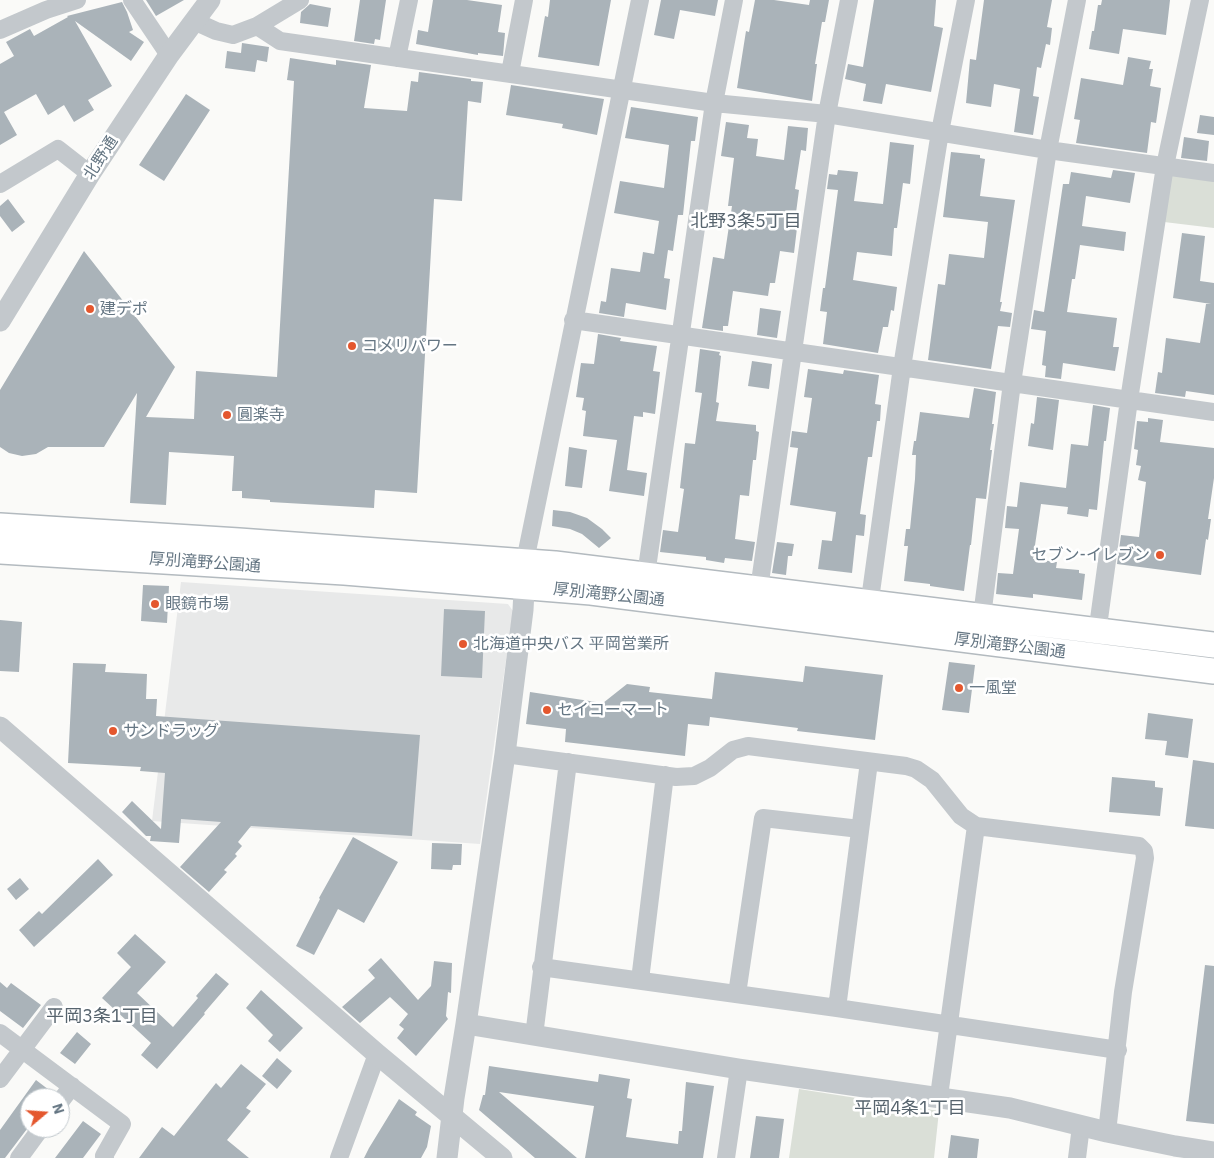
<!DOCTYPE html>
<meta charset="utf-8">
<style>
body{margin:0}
#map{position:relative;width:1214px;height:1158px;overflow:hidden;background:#fafaf8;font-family:"IBM Plex Sans",sans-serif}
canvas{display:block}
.north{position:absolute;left:20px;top:1088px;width:50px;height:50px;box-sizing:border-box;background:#fff;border:1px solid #c1c8cd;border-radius:50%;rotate:72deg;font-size:14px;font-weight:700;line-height:20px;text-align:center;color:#657683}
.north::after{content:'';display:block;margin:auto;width:18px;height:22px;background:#e4572e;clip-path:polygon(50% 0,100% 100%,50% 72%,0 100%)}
</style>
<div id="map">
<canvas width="1214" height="1158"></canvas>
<div class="north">N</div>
</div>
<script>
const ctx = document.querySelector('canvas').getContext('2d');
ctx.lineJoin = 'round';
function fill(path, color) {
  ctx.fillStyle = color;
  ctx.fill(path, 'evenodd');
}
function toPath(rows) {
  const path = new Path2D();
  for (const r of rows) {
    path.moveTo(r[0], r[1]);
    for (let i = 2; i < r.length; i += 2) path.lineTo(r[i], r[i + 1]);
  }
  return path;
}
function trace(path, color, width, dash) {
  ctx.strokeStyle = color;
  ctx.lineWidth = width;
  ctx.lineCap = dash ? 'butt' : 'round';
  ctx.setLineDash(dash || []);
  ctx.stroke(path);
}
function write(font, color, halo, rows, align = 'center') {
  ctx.font = font + ' "IBM Plex Sans","Noto Sans JP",sans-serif';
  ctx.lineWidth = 5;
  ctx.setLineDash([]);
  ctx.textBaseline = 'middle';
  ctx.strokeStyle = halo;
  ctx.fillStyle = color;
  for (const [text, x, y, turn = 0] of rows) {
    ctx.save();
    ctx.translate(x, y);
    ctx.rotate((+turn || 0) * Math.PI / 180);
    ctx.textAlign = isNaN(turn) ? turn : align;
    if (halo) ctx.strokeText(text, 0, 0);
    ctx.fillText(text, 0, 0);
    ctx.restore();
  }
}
fill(toPath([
 [181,582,508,604,513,611,480,844,152,821]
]), '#e8e9e9');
fill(toPath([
 [1172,175,1214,180,1214,228,1164,222],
 [799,1089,939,1111,934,1158,789,1158]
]), '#dadfd7');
fill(toPath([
 [146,0,184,0,156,16],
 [360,0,386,0,380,40,375,39,374,44,354,41],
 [433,0,467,0,502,5,498,32,505,33,503,56,478,53,478,55,416,44,418,30,428,32],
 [550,0,611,0,599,66,538,57,545,16,548,17],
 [661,0,718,0,715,16,680,10,674,39,654,35],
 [755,0,774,0,809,5,810,0,829,0,825,22,822,22,815,64,817,64,812,101,737,88,746,31,749,32],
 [874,0,936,0,934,26,943,28,931,92,886,84,882,104,863,101,866,84,845,79,848,64,863,67],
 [984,0,1052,0,1047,27,1052,28,1050,45,1046,44,1041,68,1037,67,1033,96,1039,97,1033,135,1014,132,1020,89,994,84,991,107,966,103,970,59,976,60],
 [1102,0,1170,0,1166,35,1123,29,1119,54,1089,49,1092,31,1094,31,1098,5,1101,5],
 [122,2,127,12,133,30,129,32,144,42,131,61,75,21,112,86,88,100,94,110,74,122,64,105,48,115,36,94,4,112,17,135,0,145,0,64,14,56,6,42,30,29,34,36,68,17,67,16],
 [310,4,331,8,328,27,300,23,301,12],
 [242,43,269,47,267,62,257,60,255,72,225,68,227,51,241,53],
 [1128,57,1151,61,1149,69,1153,69,1150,86,1161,88,1156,123,1151,122,1147,153,1076,143,1080,120,1074,119,1081,78,1123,85],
 [290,58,336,65,336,60,371,65,364,108,407,111,411,81,418,82,419,72,471,79,471,81,483,82,481,103,468,101,462,201,434,199,417,493,375,490,374,508,270,502,270,500,242,498,242,491,232,491,234,456,169,452,166,505,130,503,137,393,104,447,48,447,36,454,22,456,9,453,0,447,0,390,84,251,175,367,146,417,194,419,196,371,277,377,294,81,287,80],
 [511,85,604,99,597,135,562,128,563,124,506,115],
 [186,94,210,110,164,181,139,165],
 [631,107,698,117,695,141,691,141,683,215,678,215,673,251,668,250,664,278,670,279,666,310,626,303,624,317,599,313,601,301,606,302,611,268,640,272,643,252,654,254,659,221,614,213,620,181,664,188,669,145,625,138],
 [1200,115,1214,117,1214,135,1197,133],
 [726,122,749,125,747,138,758,139,756,156,784,160,788,126,808,128,806,151,801,150,795,189,799,190,794,228,797,228,794,253,780,251,775,283,770,283,768,296,733,291,728,326,723,326,723,331,702,328,713,257,724,259,732,206,728,206,734,158,721,156],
 [1184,137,1209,141,1207,161,1181,158],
 [890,142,914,145,910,184,903,183,897,228,894,228,892,256,857,252,853,280,897,287,894,311,891,310,888,327,883,327,878,353,823,344,827,312,820,311,823,288,825,288,838,190,827,189,829,174,837,175,838,170,858,172,854,201,883,204],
 [951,152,980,155,980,158,985,159,980,196,1015,200,1000,302,1002,302,1000,311,1012,313,1010,327,998,326,991,369,928,360,938,284,945,285,949,254,984,258,988,222,943,217],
 [1113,170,1135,173,1130,203,1086,196,1082,226,1126,232,1124,251,1080,245,1075,279,1072,279,1067,312,1117,318,1113,347,1119,347,1115,371,1063,363,1061,379,1045,377,1046,366,1042,365,1046,331,1031,329,1034,310,1044,312,1063,184,1069,184,1071,172,1111,178],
 [8,199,25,222,12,232,0,216,0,206],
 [1182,233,1205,236,1200,281,1214,283,1214,395,1186,391,1185,397,1155,393,1158,372,1162,373,1166,338,1200,343,1206,304,1211,304,1173,298],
 [760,308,781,311,777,338,757,335],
 [598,334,621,338,620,341,657,346,653,371,660,372,655,414,643,412,643,417,634,416,627,470,647,473,644,496,609,491,617,440,583,436,586,411,582,410,584,398,576,397,581,363,594,364],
 [700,349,720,352,719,355,721,356,716,402,719,403,716,421,756,425,756,431,759,432,756,460,753,460,749,496,740,495,735,539,755,542,752,561,725,558,724,563,706,560,706,557,660,552,663,530,678,532,684,489,680,488,685,443,695,444,702,393,695,392],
 [752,361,772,364,769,389,748,386],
 [808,369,843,374,844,370,879,375,875,404,881,405,880,421,877,421,872,457,868,457,860,514,866,515,864,536,856,535,852,573,818,569,822,540,832,541,836,512,790,505,798,448,790,447,792,431,807,433,812,398,804,397],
 [974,388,996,392,992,424,994,424,990,450,992,450,986,499,976,498,971,545,970,545,964,591,930,586,930,584,904,581,908,546,904,546,906,529,910,529,915,479,916,455,912,455,914,441,916,441,920,412,969,418],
 [1037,397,1059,400,1053,450,1028,446,1031,423,1034,424],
 [1093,405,1110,408,1106,441,1104,441,1097,510,1089,509,1088,517,1067,514,1068,507,1041,504,1033,559,1057,562,1056,568,1079,570,1079,573,1085,574,1082,600,1033,594,1033,598,996,594,998,573,1013,574,1019,529,1005,528,1007,506,1017,507,1020,482,1066,488,1071,444,1088,446],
 [1148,418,1163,420,1160,442,1214,448,1214,478,1208,519,1211,519,1208,540,1206,539,1201,575,1117,564,1121,535,1139,537,1146,482,1138,480,1141,466,1136,465,1138,450,1134,449,1137,421,1148,422],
 [569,447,587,450,582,488,565,486],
 [553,510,570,512,587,518,602,529,611,538,599,548,582,534,570,529,552,526],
 [777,542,794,544,792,556,788,556,786,575,772,573],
 [143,585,169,586,167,623,141,621],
 [444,609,485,611,482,678,441,676],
 [0,620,22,622,19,672,0,671],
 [949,662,975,665,969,713,942,710],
 [73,663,106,664,105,672,147,674,146,699,157,699,156,716,420,735,412,836,251,826,238,842,242,846,235,854,237,856,224,870,227,872,209,892,180,867,221,822,181,819,179,843,150,841,151,836,146,836,122,812,132,801,161,829,165,773,140,771,141,767,68,763],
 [805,666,883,675,875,740,797,731,798,728,710,717,709,726,688,724,685,756,565,742,566,729,526,724,530,692,603,703,627,684,650,687,649,692,712,699,715,672,803,682],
 [1148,713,1193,719,1188,758,1165,755,1167,741,1145,739],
 [1193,760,1214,763,1214,829,1185,826],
 [1112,777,1155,781,1155,787,1163,788,1160,816,1109,812],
 [353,837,398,862,364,923,338,909,314,955,296,946,320,899,319,898],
 [432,843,462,844,461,865,453,865,452,870,431,869],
 [98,859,113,875,34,947,19,930,39,911,42,914],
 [20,878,29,889,16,900,7,889],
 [135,934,166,962,137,993,173,1027,198,998,196,996,216,973,229,984,204,1013,205,1014,157,1069,141,1055,151,1043,102,998,131,967,117,953],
 [381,958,418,1000,431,986,434,961,452,963,451,993,448,992,446,1016,448,1019,416,1056,397,1038,404,1029,399,1025,408,1014,390,997,360,1023,342,1007,375,978,368,970],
 [1205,965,1214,966,1214,1124,1186,1121],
 [0,982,7,988,11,983,41,1005,23,1028,0,1011],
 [261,990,303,1028,280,1052,268,1041,273,1035,246,1008],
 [77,1032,91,1044,75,1064,60,1053],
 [277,1058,292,1071,277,1089,262,1076],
 [241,1064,266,1084,246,1108,251,1111,227,1140,249,1158,139,1158,162,1127,174,1136,216,1083,221,1088],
 [489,1066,598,1082,599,1074,630,1079,627,1098,632,1099,626,1137,678,1144,679,1131,682,1131,686,1082,714,1086,703,1158,585,1158,594,1106,499,1092,577,1158,535,1158,479,1110,483,1095,485,1095],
 [36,1080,53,1093,50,1098,30,1098,30,1125,5,1158,0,1158,0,1130],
 [399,1099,417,1112,415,1115,431,1126,427,1147,421,1158,364,1158,369,1148],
 [756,1116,784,1119,779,1158,750,1158],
 [83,1121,101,1134,83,1158,55,1158],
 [951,1135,979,1139,977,1158,948,1158]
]), '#aab3b9');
const secondary = toPath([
 [0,526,239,541,555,564,1214,645],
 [0,551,344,572,591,592,1214,671]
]);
trace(secondary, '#b3babf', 28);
trace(toPath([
 [132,0,169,55],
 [194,21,216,31,233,35,257,26,300,0],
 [257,26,280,41,714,103,827,114,1048,150,1214,173],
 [0,30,46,10,77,0],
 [397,58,409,0],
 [510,73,524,0],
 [0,184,58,149,90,174],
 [573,320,1214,412],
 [525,561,640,0],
 [646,575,714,103,734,0],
 [759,589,827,114,849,0],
 [868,614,902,367,940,132,966,0],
 [982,616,1012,383,1048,150,1077,0],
 [1096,641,1129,400,1165,166,1200,0],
 [505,754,676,777,694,776,710,768,733,750,748,746,906,766,916,769,932,780,961,816,976,826,1139,846,1144,851,1145,858,1123,992,1107,1132],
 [541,967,837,1008,1118,1050],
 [640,980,665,775],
 [737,994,763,818,860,829],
 [837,1008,869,762],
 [0,1033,122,1124,104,1156,105,1158],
 [534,1036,568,762],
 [0,1079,54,1007],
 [939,1096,976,826],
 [60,1102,72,1086],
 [19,1158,41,1128],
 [339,1158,377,1054],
 [726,1158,739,1069],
 [1077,1158,1081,1126]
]), '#c3c8cc', 18);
trace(toPath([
 [0,321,90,174,169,55,210,0],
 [0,727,377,1054,502,1158],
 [466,1024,739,1069,1010,1108,1107,1132,1175,1146,1214,1152],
 [447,1158,454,1098,466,1024,505,754,523,610,525,571]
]), '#c3c8cc', 21);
trace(secondary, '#fff', 25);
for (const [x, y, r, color] of [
 [90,309,5,"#e4572e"],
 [352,346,5,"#e4572e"],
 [227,415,5,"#e4572e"],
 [1160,555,5,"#e4572e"],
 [155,604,5,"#e4572e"],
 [463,644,5,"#e4572e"],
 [959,688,5,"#e4572e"],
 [547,710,5,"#e4572e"],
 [113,731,5,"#e4572e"]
]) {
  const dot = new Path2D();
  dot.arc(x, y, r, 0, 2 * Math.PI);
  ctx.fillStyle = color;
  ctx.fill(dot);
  trace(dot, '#fff', 2);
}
write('16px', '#657683', '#fff', [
 ["北野通",101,158,-57],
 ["厚別滝野公園通",205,563,4],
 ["厚別滝野公園通",609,595,6],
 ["厚別滝野公園通",1010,646,7]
]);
write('16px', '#657683', '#fff', [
 ["建デポ",100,309],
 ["コメリパワー",362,346],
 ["圓楽寺",237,415],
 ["セブン-イレブン",1150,555,"right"],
 ["眼鏡市場",165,604],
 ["北海道中央バス 平岡営業所",473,644],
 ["一風堂",969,688],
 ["セイコーマート",557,710],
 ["サンドラッグ",123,731]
], 'left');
write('18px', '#57646e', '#fff', [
 ["北野3条5丁目",746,222],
 ["平岡3条1丁目",102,1017],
 ["平岡4条1丁目",910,1109]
]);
</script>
